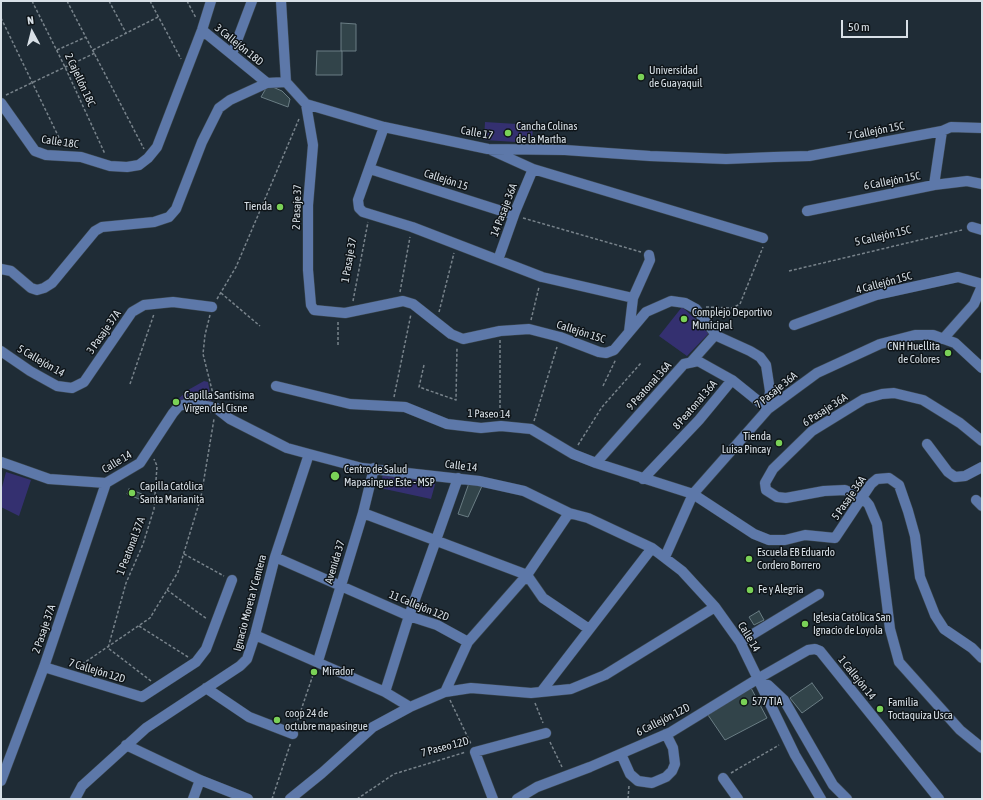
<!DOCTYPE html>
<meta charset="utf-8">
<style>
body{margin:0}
#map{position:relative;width:983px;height:800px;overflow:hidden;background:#1f2c36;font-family:"Asap Condensed",sans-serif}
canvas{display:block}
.frame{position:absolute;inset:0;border:2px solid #d8e0e7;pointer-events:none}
.north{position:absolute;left:12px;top:12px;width:40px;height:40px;-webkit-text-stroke:3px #0e1418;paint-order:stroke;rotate:353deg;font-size:11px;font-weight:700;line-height:16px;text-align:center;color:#d8e0e7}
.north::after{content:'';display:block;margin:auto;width:14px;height:18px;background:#d8e0e7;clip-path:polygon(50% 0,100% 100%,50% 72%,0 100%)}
.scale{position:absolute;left:841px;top:20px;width:67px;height:18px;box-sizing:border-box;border:2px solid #d8e0e7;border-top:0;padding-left:5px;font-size:12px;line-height:14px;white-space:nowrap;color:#d8e0e7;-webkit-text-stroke:3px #0e1418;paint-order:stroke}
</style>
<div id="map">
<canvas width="983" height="800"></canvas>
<div class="frame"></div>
<div class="north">N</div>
<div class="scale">50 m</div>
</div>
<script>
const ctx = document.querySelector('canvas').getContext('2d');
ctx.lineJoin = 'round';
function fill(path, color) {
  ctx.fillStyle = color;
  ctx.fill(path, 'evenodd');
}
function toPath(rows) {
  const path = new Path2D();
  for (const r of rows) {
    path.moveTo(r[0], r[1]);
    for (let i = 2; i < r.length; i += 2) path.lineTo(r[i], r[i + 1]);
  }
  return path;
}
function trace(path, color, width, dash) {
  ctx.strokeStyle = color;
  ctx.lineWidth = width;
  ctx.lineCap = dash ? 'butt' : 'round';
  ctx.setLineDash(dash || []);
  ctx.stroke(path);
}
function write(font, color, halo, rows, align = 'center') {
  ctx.font = font + ' "Asap Condensed",sans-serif';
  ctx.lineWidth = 3;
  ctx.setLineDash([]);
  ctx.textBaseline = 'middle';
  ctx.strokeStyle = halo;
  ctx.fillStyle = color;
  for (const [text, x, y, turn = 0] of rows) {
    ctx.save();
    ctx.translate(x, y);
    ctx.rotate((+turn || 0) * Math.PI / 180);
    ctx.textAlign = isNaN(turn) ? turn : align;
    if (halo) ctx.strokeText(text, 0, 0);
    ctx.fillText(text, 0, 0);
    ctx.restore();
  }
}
fill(toPath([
 [485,122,533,125,532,143,484,140],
 [682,307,710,332,687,356,659,336],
 [204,381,208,382,212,403,194,397,179,402,177,400,188,390],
 [6,472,31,480,19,516,1,507,1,491],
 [383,474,436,481,431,499,380,488]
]), '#343070');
const building = toPath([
 [341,23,356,24,356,51,341,51,341,23],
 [317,51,342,51,342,75,316,75,317,51],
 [268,85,282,91,290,99,288,107,261,97,268,85],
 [469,483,482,486,468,517,458,514,469,483],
 [129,489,142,494,139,499,127,494,129,489],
 [759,611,764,620,754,625,749,617,759,611],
 [812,683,823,698,802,713,790,698,812,683],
 [751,688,767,718,725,740,708,715,751,688]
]);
fill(building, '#32444a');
trace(building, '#6a7d84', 1);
const minor = toPath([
 [281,1,286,82],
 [202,30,267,83],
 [232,54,252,1],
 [286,82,306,104,384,127,488,149,565,150,650,156,726,159,774,157,809,156,942,131,951,127,982,128],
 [1,103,35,151,46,155,81,157,110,166,127,167,139,165,148,158,157,147,202,30,211,1],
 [306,104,313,145,308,205,308,270,311,305,314,310,345,313,403,301,413,304,451,334,463,339,500,331,529,329,560,337,599,352,606,353,614,350,646,312,671,301,685,303,696,309,717,336,750,351,760,357,766,365,770,391,768,409],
 [384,127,358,200,359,208,363,212,412,227,542,277,633,298],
 [491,150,533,169,763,238],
 [370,169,514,215],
 [934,185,942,131],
 [807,211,934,185,967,181,982,184],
 [972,227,982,230],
 [498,260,515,212,533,169],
 [1,269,11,271,31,288,37,290,44,288,52,283,95,231,102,227,154,222,169,217,176,209,202,142,219,108,230,100,267,83,286,82],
 [794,325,876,295,958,277,982,284],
 [629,332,633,298,650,260,649,255],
 [943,339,974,304,982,286],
 [1,351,30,371,57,386,72,388,84,382,132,312,144,305,173,302,212,307],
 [691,362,716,334],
 [276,386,350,404,405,407,447,424,481,428,501,426,531,429,573,454,596,463,693,494,754,534,769,540,785,540,805,535,835,538,871,484,877,479,889,478,899,485,908,511,915,536,920,577,935,615,944,629,972,648,982,658],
 [982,441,960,423,923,400,894,393,882,394,864,399,812,431,773,469,765,483,766,490,777,497,786,498,824,491,845,490,863,498,869,505,877,524,890,629,899,662,960,730,982,748],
 [927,444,948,472,955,477,965,476,982,467],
 [1,462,49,479,106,483,140,463,173,413,179,406,190,403,216,408,230,419,287,448,309,454,362,468,479,481,524,491,569,513,588,518,652,548,682,571,715,607,740,642,795,755,821,799],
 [596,463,684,364,698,361,732,380],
 [643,479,699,420,732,380,768,409],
 [976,500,982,506],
 [363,513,527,575,543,598,589,629],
 [275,557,409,616,437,625,468,642,527,575,569,513],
 [665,557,693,494,768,409,817,373,880,344,915,335,933,335,955,343,982,368],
 [255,635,385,692,410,707],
 [740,642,819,594],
 [318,661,363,513,374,468],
 [44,667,142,697,196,662,206,649,232,580],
 [761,684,768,685,784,700,833,785,847,799],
 [206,688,249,717,293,734],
 [385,692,409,616,458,478],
 [445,692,468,642],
 [541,692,652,548],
 [126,745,200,780,248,799],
 [621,754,630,774,638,781,652,783,666,777,672,771,675,764,673,748,666,734],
 [723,778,738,799],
 [1,781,44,667,106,483],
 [75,799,82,786,146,728,240,666,247,659,255,635,275,557,309,454],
 [193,799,200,780],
 [290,799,322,773,373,727,410,707,445,692,471,688,531,693,571,689,605,675,715,607],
 [493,799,475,752,546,733],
 [517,799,537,787,590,767,671,732,759,678,808,650,815,649,820,651,939,799]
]);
trace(minor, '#3d4952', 11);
trace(toPath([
 [32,1,65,67,105,154],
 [67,1,144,149],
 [109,1,126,33],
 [150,1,181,59],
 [187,1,196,18],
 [1,18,63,146],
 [57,50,86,37],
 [93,50,158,17],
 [6,95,95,53],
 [523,218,641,252],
 [789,271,962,230],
 [400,292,410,237],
 [221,293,260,326],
 [217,299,236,267,299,119],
 [353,301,368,222],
 [706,307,732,308,740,304,763,247],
 [439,312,454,253],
 [210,315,205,335,203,354,214,398],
 [531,320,539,287],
 [338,322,338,345],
 [500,340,500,416],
 [424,365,419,387,456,400,457,347],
 [130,384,154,314],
 [603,386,616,359],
 [394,397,411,314],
 [534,421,557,347],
 [578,445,602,407,641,363],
 [184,554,224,576],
 [167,590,207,619],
 [139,626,188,657],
 [78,667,150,618,178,572,201,497,214,419],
 [151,681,108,648,126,583,143,544,154,509,157,466,154,459],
 [450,700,471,744],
 [535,703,543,723],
 [296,725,314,672],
 [550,742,562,767],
 [731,773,779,745],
 [272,799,291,742],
 [357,799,394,774,466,752],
 [628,799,629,786]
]), '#78838b', 1.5, [3, 2]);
trace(minor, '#5d78a9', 10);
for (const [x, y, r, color] of [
 [641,77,4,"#7ad157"],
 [508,133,4,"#7ad157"],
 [280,207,4,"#7ad157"],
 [684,319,4,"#7ad157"],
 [948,353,4,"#7ad157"],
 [176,402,4,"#7ad157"],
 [779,443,4,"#7ad157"],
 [335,476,5,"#7ad157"],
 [132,493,4,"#7ad157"],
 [749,559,4,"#7ad157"],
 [750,590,4,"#7ad157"],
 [805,624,4,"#7ad157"],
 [314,672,4,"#7ad157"],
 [744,702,4,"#7ad157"],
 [880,709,4,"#7ad157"],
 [277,720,4,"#7ad157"]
]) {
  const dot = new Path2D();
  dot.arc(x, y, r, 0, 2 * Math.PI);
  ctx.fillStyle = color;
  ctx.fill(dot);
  trace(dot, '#0e1418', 1.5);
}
write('11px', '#d8e0e7', '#0e1418', [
 ["3 Callejón 18D",239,45,39],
 ["2 Cajellón 18C",80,80,65],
 ["7 Callejón 15C",876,131,-11],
 ["Calle 17",477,133,10],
 ["Calle 18C",60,142,8],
 ["Callejón 15",446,180,18],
 ["6 Callejón 15C",892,181,-11],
 ["2 Pasaje 37",297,207,-88],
 ["14 Pasaje 36A",504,210,-69],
 ["5 Callejón 15C",883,236,-13],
 ["1 Pasaje 37",349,260,-80],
 ["4 Callejón 15C",884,283,-15],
 ["3 Pasaje 37A",104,332,-55],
 ["Callejón 15C",581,332,18],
 ["5 Callejón 14",41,361,30],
 ["9 Peatonal 36A",649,386,-48],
 ["7 Pasaje 36A",776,390,-39],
 ["8 Peatonal 36A",695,405,-49],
 ["6 Pasaje 36A",825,410,-33],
 ["1 Paseo 14",489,414,1],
 ["Calle 14",117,462,-31],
 ["Calle 14",461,466,7],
 ["5 Pasaje 36A",849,498,-55],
 ["1 Peatonal 37A",131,546,-69],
 ["Avenida 37",335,562,-73],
 ["Ignacio Moreta Y Centera",250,603,-75],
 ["11 Callejón 12D",419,606,22],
 ["2 Pasaje 37A",44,629,-71],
 ["Calle 14",749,637,59],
 ["7 Callejón 12D",97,671,17],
 ["1 Callejón 14",857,678,51],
 ["6 Callejón 12D",663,720,-27],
 ["7 Paseo 12D",445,747,-15]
]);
write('11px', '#d8e0e7', '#0e1418', [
 ["Universidad",649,71],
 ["de Guayaquil",649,84],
 ["Cancha Colinas",516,127],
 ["de la Martha",516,140],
 ["Tienda",272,207,"right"],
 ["Complejo Deportivo",692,313],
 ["Municipal",692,326],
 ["CNH Huellita",940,347,"right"],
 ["de Colores",940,360,"right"],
 ["Capilla Santisima",184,396],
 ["Virgen del Cisne",184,409],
 ["Tienda",771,437,"right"],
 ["Luisa Pincay",771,450,"right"],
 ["Centro de Salud",344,470],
 ["Mapasingue Este - MSP",344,483],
 ["Capilla Católica",140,487],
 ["Santa Marianita",140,500],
 ["Escuela EB Eduardo",757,553],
 ["Cordero Borrero",757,566],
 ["Fe y Alegria",758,590],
 ["Iglesia Católica San",813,618],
 ["Ignacio de Loyola",813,631],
 ["Mirador",322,672],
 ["577 TIA",752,702],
 ["Familia",888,703],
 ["Toctaquiza Usca",888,716],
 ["coop 24 de",285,714],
 ["octubre mapasingue",285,727]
], 'left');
</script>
